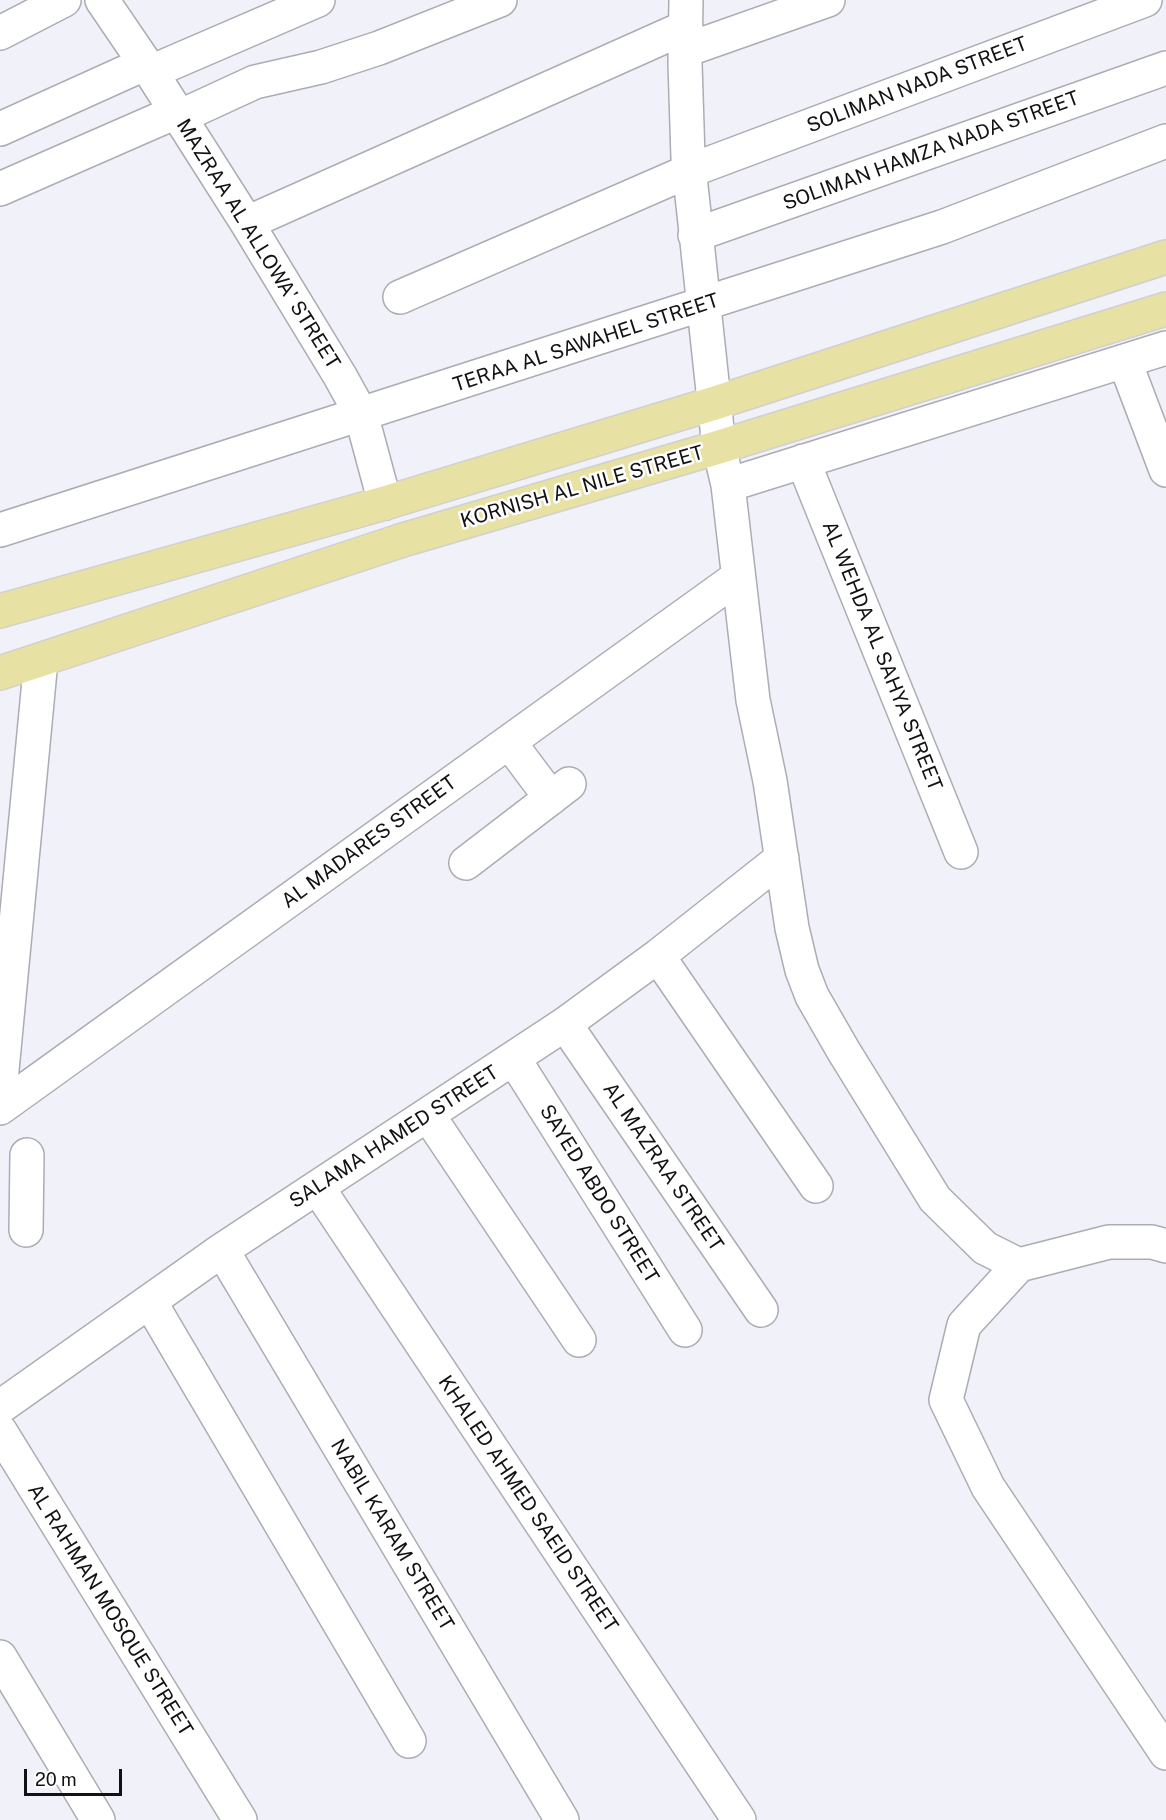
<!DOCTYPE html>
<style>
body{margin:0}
#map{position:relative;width:1166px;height:1820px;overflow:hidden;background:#f1f1fa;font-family:"Public Sans",sans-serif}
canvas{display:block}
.scale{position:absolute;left:24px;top:1769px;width:98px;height:27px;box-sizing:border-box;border:3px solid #121215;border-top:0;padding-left:8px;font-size:18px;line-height:21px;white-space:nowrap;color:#121215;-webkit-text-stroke:4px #fff;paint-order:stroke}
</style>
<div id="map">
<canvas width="1166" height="1820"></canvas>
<div class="scale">20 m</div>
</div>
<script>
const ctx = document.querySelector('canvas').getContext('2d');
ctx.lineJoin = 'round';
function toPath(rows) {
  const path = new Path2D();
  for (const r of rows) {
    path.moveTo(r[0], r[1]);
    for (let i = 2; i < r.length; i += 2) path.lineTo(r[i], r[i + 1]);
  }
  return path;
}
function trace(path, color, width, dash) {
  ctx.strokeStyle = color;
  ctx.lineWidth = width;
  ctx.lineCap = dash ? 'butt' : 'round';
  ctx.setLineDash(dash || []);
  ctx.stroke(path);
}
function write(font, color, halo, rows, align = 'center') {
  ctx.font = font + ' "Public Sans",sans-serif';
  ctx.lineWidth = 5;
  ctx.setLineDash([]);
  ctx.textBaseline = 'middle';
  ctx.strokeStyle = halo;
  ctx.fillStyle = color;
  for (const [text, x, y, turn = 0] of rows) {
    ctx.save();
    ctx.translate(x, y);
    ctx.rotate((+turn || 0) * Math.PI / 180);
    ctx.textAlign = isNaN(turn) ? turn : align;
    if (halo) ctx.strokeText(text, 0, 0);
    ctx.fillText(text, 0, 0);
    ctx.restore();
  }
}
const minor = toPath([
 [102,0,151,72,247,223,340,376,361,414,385,503],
 [686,0,685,63,688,158,719,447,728,485,753,700,770,781,792,928,802,970,812,996,843,1050,935,1199,985,1248,1019,1265,1109,1242,1152,1242,1166,1246],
 [0,33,64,0],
 [686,50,828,0],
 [151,72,318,0],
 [179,117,255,82,321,67,379,48,500,0],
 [0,129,144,64],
 [0,189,176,112],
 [247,223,686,27],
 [695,235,1166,68],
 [400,297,689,171,1145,0],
 [1125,362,1166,470],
 [803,461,961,852],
 [728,485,1166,348],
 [0,530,942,227,1166,141],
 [509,742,551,798],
 [466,863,569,784],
 [658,956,816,1186],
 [565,1024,761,1310],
 [514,1059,685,1330],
 [0,1091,41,660],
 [0,1108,738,577],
 [428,1115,579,1340],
 [318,1188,739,1820],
 [26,1230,27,1155],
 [222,1250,562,1820],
 [1019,1265,964,1325,946,1400,988,1487,1166,1753],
 [150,1302,409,1741],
 [0,1407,222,1250,565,1024,658,956,782,858],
 [0,1431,240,1820],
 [0,1657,98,1820]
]);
const major = toPath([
 [0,611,385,503,715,403,1166,257],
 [0,673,403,540,719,447,1166,309]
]);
trace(minor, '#acacb5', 36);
trace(major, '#d0d0d0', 36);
trace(minor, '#fff', 33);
trace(major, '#e7e1a4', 33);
write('20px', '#121215', '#fff', [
 ["SOLIMAN NADA STREET",917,85,-21],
 ["SOLIMAN HAMZA NADA STREET",931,151,-20],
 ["MAZRAA AL ALLOWA' STREET",258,244,58],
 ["TERAA AL SAWAHEL STREET",586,343,-18],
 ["KORNISH AL NILE STREET",582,487,-16],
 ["AL WEHDA AL SAHYA STREET",882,656,68],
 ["AL MADARES STREET",369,842,-36],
 ["SALAMA HAMED STREET",394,1137,-33],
 ["AL MAZRAA STREET",663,1167,56],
 ["SAYED ABDO STREET",599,1194,58],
 ["KHALED AHMED SAEID STREET",528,1504,56],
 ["NABIL KARAM STREET",392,1535,59],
 ["AL RAHMAN MOSQUE STREET",110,1610,58]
]);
</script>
